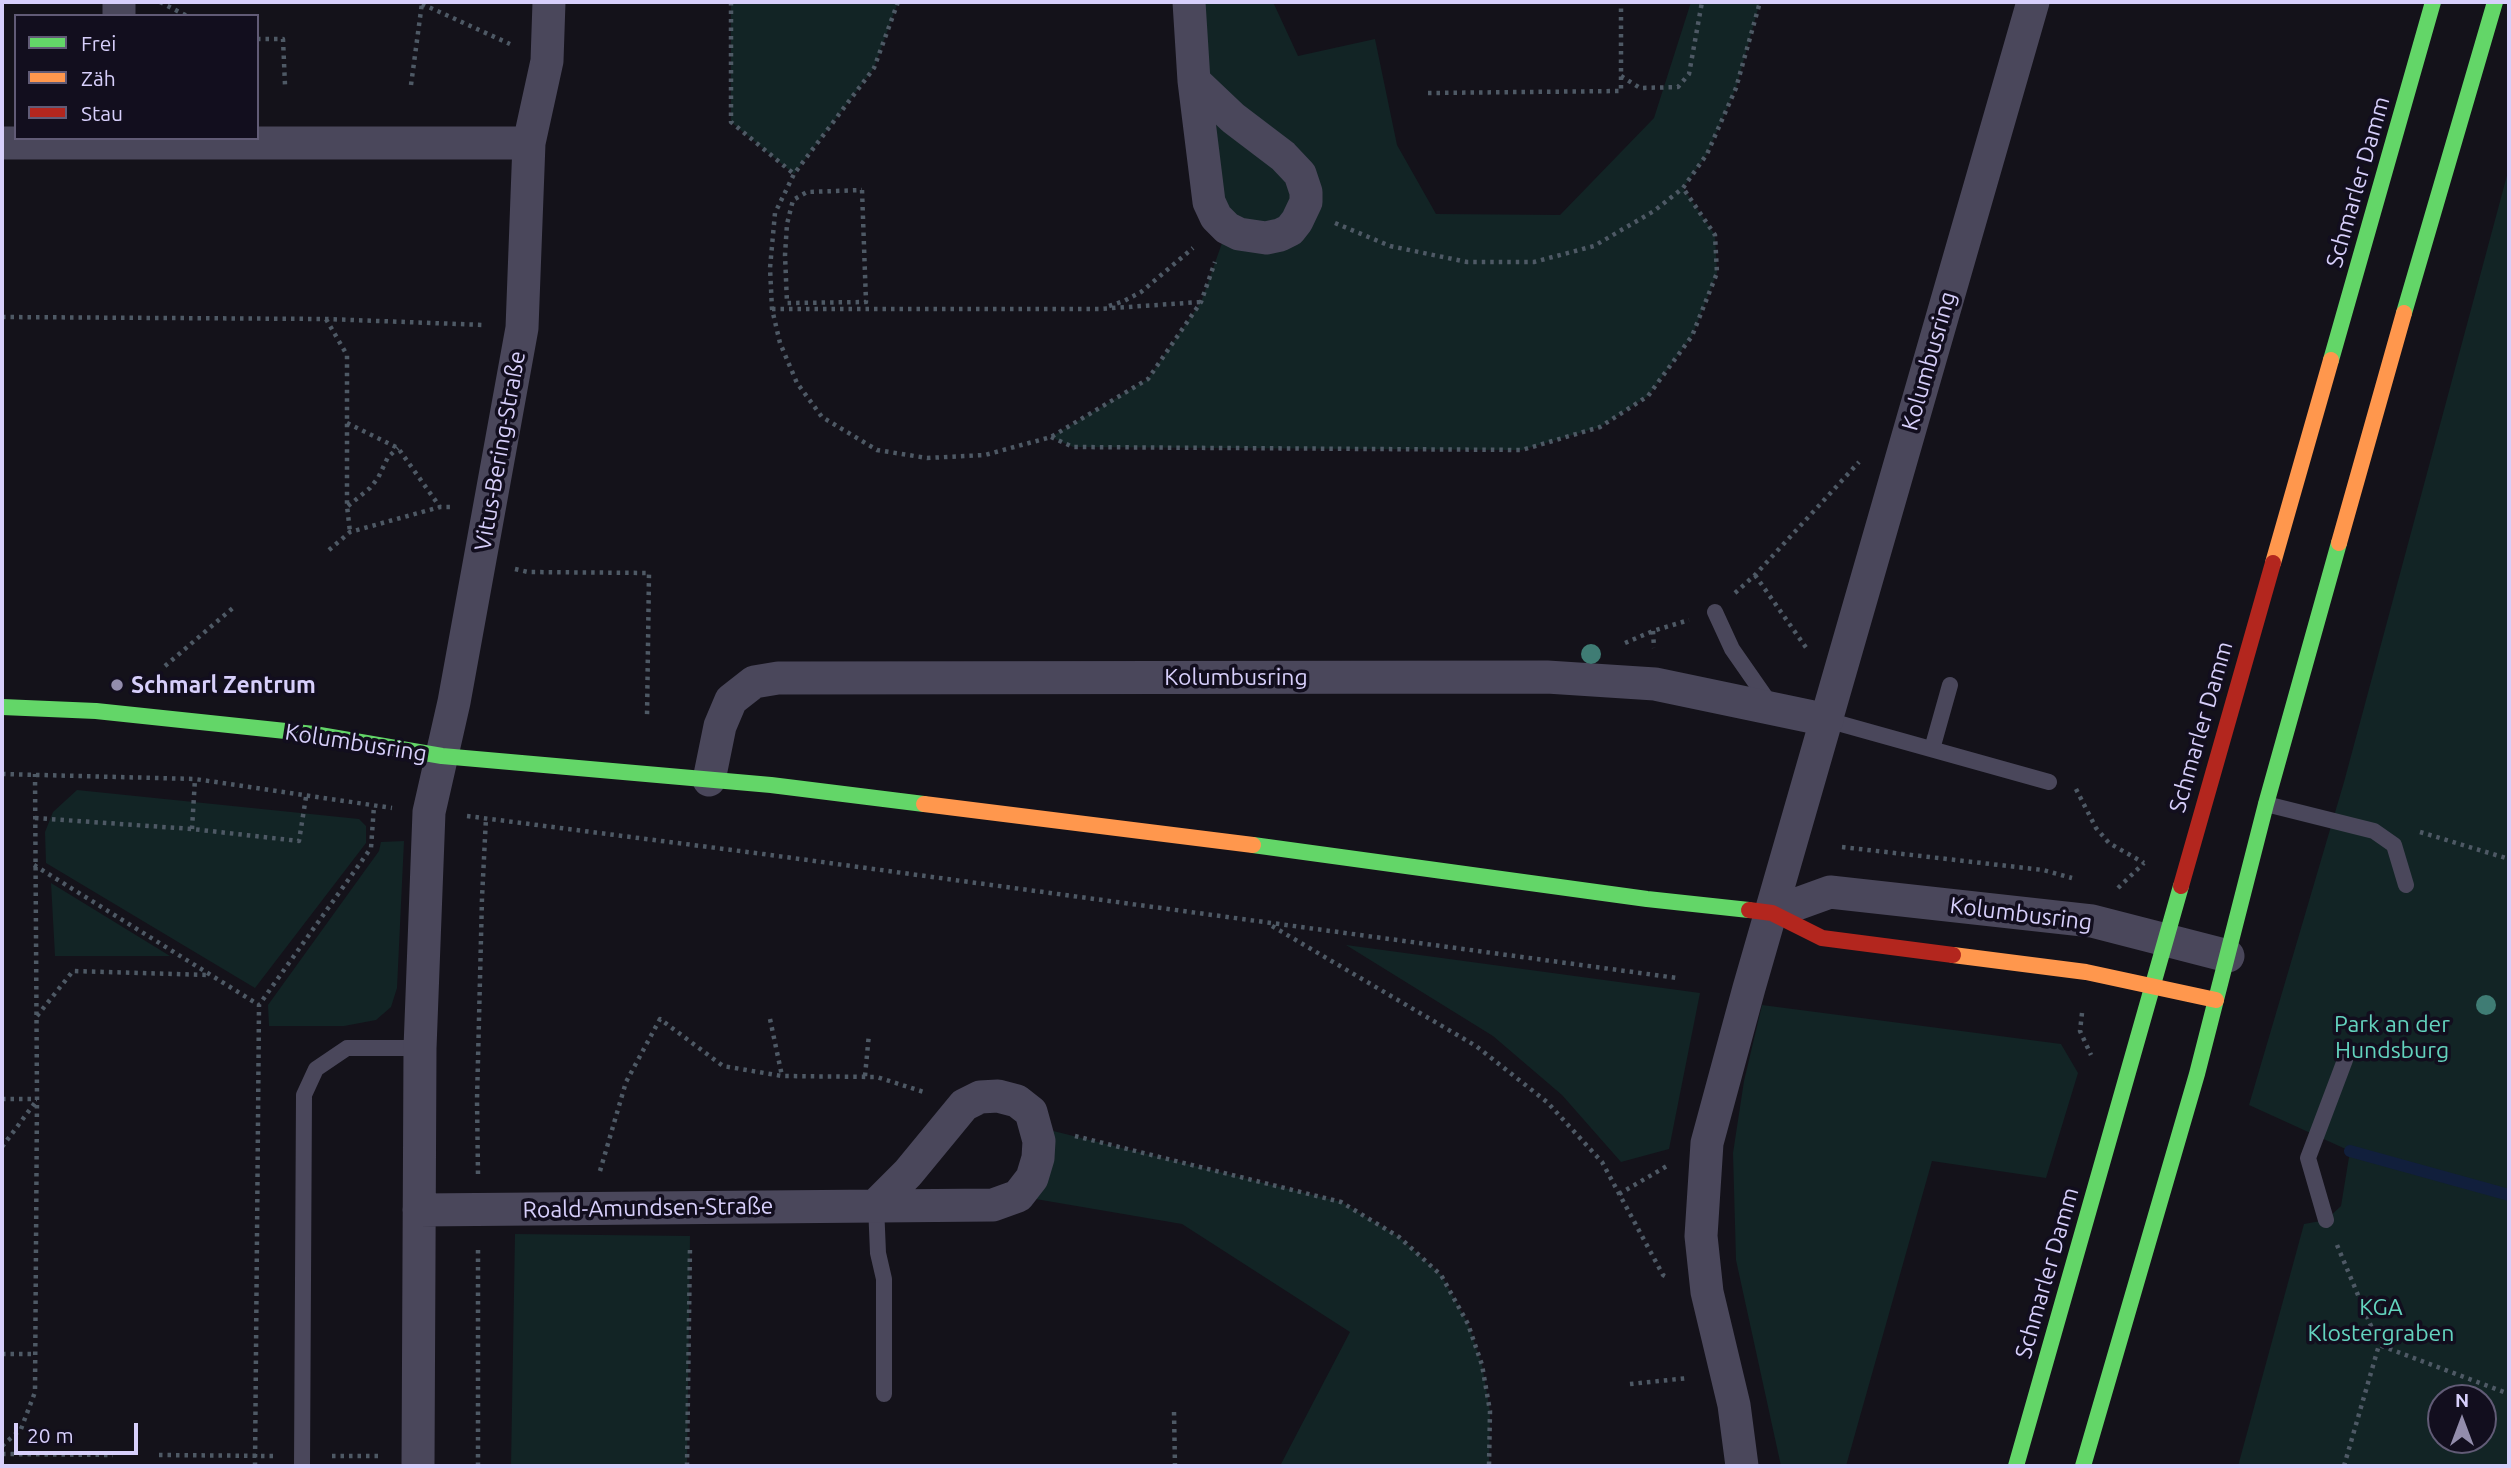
<!DOCTYPE html>
<meta charset="utf-8">
<style>
body{margin:0}
#map{position:relative;width:2511px;height:1468px;overflow:hidden;background:#14121a;font-family:Ubuntu,sans-serif}
canvas{display:block}
.frame{position:absolute;inset:0;border:4px solid #d7cffb;pointer-events:none}
.legend{position:absolute;left:14px;top:14px;width:245px;height:126px;box-sizing:border-box;background:#120e1e;border:2px solid #615b76;margin:0;padding:9px 12px;list-style:none;font-size:21px;color:#d7cffb}
.legend li{display:flex;align-items:center;gap:14px;height:35px}
.legend b{width:35px;border:2px solid #615b76}
.north{position:absolute;left:2427px;top:1384px;width:70px;height:70px;box-sizing:border-box;background:#120e1e;border:2px solid #615b76;border-radius:50%;rotate:0deg;font-size:19px;font-weight:700;line-height:28px;text-align:center;color:#d7cffb}
.north::after{content:'';display:block;margin:auto;width:24px;height:32px;background:#938dac;clip-path:polygon(50% 0,100% 100%,50% 72%,0 100%)}
.scale{position:absolute;left:14px;top:1423px;width:124px;height:32px;box-sizing:border-box;border:4px solid #d7cffb;border-top:0;padding-left:9px;font-size:21px;line-height:24px;white-space:nowrap;color:#d7cffb;-webkit-text-stroke:5px #120e1e;paint-order:stroke}
</style>
<div id="map">
<canvas width="2511" height="1468"></canvas>
<div class="frame"></div>
<ul class="legend">
<li><b style="height:9px;background:#63d668"></b>Frei</li>
<li><b style="height:9px;background:#ff974d"></b>Zäh</li>
<li><b style="height:9px;background:#b3261e"></b>Stau</li>
</ul>
<div class="north">N</div>
<div class="scale">20 m</div>
</div>
<script>
const ctx = document.querySelector('canvas').getContext('2d');
ctx.lineJoin = 'round';
function fill(path, color) {
  ctx.fillStyle = color;
  ctx.fill(path, 'evenodd');
}
function toPath(rows) {
  const path = new Path2D();
  for (const r of rows) {
    path.moveTo(r[0], r[1]);
    for (let i = 2; i < r.length; i += 2) path.lineTo(r[i], r[i + 1]);
  }
  return path;
}
function trace(path, color, width, dash) {
  ctx.strokeStyle = color;
  ctx.lineWidth = width;
  ctx.lineCap = dash ? 'butt' : 'round';
  ctx.setLineDash(dash || []);
  ctx.stroke(path);
}
function write(font, color, halo, rows, align = 'center') {
  ctx.font = font + ' Ubuntu,sans-serif';
  ctx.lineWidth = 7;
  ctx.setLineDash([]);
  ctx.textBaseline = 'middle';
  ctx.strokeStyle = halo;
  ctx.fillStyle = color;
  for (const [text, x, y, turn = 0] of rows) {
    ctx.save();
    ctx.translate(x, y);
    ctx.rotate((+turn || 0) * Math.PI / 180);
    ctx.textAlign = isNaN(turn) ? turn : align;
    if (halo) ctx.strokeText(text, 0, 0);
    ctx.fillText(text, 0, 0);
    ctx.restore();
  }
}
fill(toPath([
 [731,2,898,2,874,68,794,174,731,122],
 [1189,2,1273,2,1298,56,1375,39,1397,145,1436,214,1560,215,1654,118,1691,2,1760,2,1736,88,1707,154,1683,188,1715,235,1717,273,1692,336,1648,396,1600,427,1522,450,1073,447,1051,437,1148,379,1201,302,1227,229],
 [2509,168,2509,1466,2238,1466,2304,1224,2326,1220,2341,1206,2350,1151,2249,1105,2344,782],
 [2441,1398,2483,1398,2483,1440,2441,1440],
 [77,790,359,819,366,826,366,843,255,988,46,863,45,832,53,812],
 [404,841,397,988,391,1007,376,1020,344,1026,269,1026,268,1005,379,851,381,842],
 [51,883,170,956,55,956],
 [1346,945,1700,993,1669,1149,1621,1162,1562,1095,1493,1036],
 [1762,1005,2061,1044,2078,1073,2046,1178,1932,1161,1846,1466,1781,1466,1736,1260,1733,1153,1744,1081],
 [1037,1127,1341,1202,1399,1237,1441,1275,1468,1324,1482,1365,1490,1411,1489,1466,1280,1466,1350,1332,1182,1224,1018,1196],
 [515,1234,690,1236,687,1466,511,1466]
]), '#122425');
trace(toPath([
 [2350,1151,2509,1195]
]), '#111f3c', 12);
trace(toPath([
 [160,2,187,16],
 [731,2,731,122,794,174],
 [898,2,874,68,794,174,775,213,770,268,772,309,780,343,797,383,822,417,877,450,927,458,985,455,1051,437,1148,379,1201,302,1215,262],
 [422,4,510,44],
 [257,39,283,39,285,85],
 [1621,76,1640,88,1678,87,1689,74,1702,2],
 [411,85,422,3],
 [1428,93,1621,91,1621,2],
 [862,190,866,302,787,303,785,255,787,224,793,200,807,192,862,190],
 [1335,223,1390,246,1467,262,1534,262,1594,246,1654,211,1683,188,1707,154,1736,88,1760,2],
 [1109,306,1124,301,1141,292,1193,248],
 [772,309,1099,309,1200,302],
 [2,317,326,319,484,325],
 [326,319,347,355,347,506,350,532],
 [347,423,398,448,440,507],
 [1051,437,1073,447,1522,450,1600,427,1648,396,1692,336,1717,273,1715,235,1683,188],
 [348,506,370,488,378,478,388,457,398,448],
 [329,550,350,532,440,507,453,507],
 [515,569,528,572,649,573,647,718],
 [1755,575,1807,649],
 [1735,593,1755,575,1859,462],
 [1653,631,1654,648],
 [1625,643,1653,631,1689,620],
 [165,666,234,607],
 [2,774,195,779,392,808],
 [2076,789,2096,828,2109,843,2144,863],
 [467,816,763,854,1677,978],
 [35,818,192,829,299,841,306,797],
 [192,829,195,779],
 [2420,832,2509,859],
 [1842,847,2043,870,2072,878],
 [34,865,259,1005],
 [2118,888,2144,863],
 [1272,926,1476,1046,1547,1102,1602,1162,1663,1275,1667,1277],
 [2082,1013,2080,1031,2091,1055],
 [37,1016,73,971,210,975],
 [770,1019,782,1076],
 [865,1076,869,1034],
 [2,1099,37,1099],
 [1075,1136,1341,1202,1399,1237,1441,1275,1468,1324,1482,1365,1490,1411,1489,1466],
 [2,1147,37,1100],
 [600,1171,626,1082,660,1019,723,1066,782,1076,877,1077,927,1093],
 [478,1174,477,1100,482,898,486,818],
 [1619,1194,1667,1166],
 [2337,1245,2379,1345,2509,1394],
 [2,1354,35,1354],
 [1630,1384,1688,1378],
 [1174,1412,1175,1466],
 [2,1446,21,1429,35,1392,37,1099,35,774],
 [2,1454,113,1455],
 [159,1455,274,1456],
 [332,1456,382,1456],
 [255,1466,259,1005,371,848,374,806],
 [478,1466,478,1246],
 [687,1466,690,1246],
 [2344,1466,2379,1345]
]), '#4e5965', 4.5, [3.5, 5]);
trace(toPath([
 [1715,612,1732,649,1771,705],
 [1827,720,2049,782],
 [1932,749,1950,685],
 [2266,804,2374,831,2394,845,2406,885],
 [876,1205,878,1253,884,1279,884,1394],
 [2326,1220,2308,1158,2345,1060],
 [302,1466,304,1095,316,1069,347,1048,420,1048]
]), '#4a475b', 16);
trace(toPath([
 [1189,2,1194,81,1209,202,1216,217,1227,228,1239,234,1266,238,1280,235,1290,230,1297,221,1306,202,1306,192,1300,174,1283,156,1233,118,1194,81],
 [119,16,119,2],
 [2,143,529,143],
 [709,780,720,726,731,700,754,682,778,678,1547,677,1655,684,1827,720],
 [1772,913,1830,892,2092,921,2228,956],
 [419,1210,993,1205,1018,1196,1032,1178,1038,1158,1039,1141,1031,1112,1017,1101,998,1096,980,1097,964,1105,908,1173,876,1205],
 [418,1466,420,1048,429,812,454,702,522,328,529,143,547,61,549,2],
 [1742,1466,1734,1405,1707,1292,1701,1236,1707,1143,1749,988,2033,2]
]), '#4a475b', 33);
trace(toPath([
 [2404,313,2495,2],
 [2331,360,2433,2],
 [2,707,96,711,314,734,442,756,771,785,924,804],
 [1253,845,1647,899,1749,910],
 [2016,1466,2181,886],
 [2083,1466,2197,1074,2266,804,2339,543]
]), '#63d668', 16);
trace(toPath([
 [2339,543,2404,313],
 [2273,563,2331,360],
 [924,804,1253,845],
 [1953,955,2086,972,2216,1000]
]), '#ff974d', 16);
trace(toPath([
 [2181,886,2273,563],
 [1749,910,1772,913,1822,938,1953,955]
]), '#b3261e', 16);
ctx.fillStyle = '#3f7c74';
for (const [x, y] of [
 [1591,654],
 [2486,1005]
]) {
  ctx.beginPath();
  ctx.arc(x, y, 10, 0, 2 * Math.PI);
  ctx.fill();
}
for (const [x, y, r, color] of [
 [117,685,7,"#938dac"]
]) {
  const dot = new Path2D();
  dot.arc(x, y, r, 0, 2 * Math.PI);
  ctx.fillStyle = color;
  ctx.fill(dot);
  trace(dot, '#120e1e', 2.5);
}
write('23px', '#d7cffb', '#120e1e', [
 ["Schmarler Damm",2358,182,-74],
 ["Kolumbusring",1929,361,-74],
 ["Vitus-Bering-Straße",500,451,-80],
 ["Kolumbusring",1236,677],
 ["Schmarler Damm",2201,727,-74],
 ["Kolumbusring",356,743,9],
 ["Kolumbusring",2021,914,7],
 ["Roald-Amundsen-Straße",648,1208,-1],
 ["Schmarler Damm",2047,1273,-74]
]);
write('bold 23px', '#d7cffb', '#120e1e', [
 ["Schmarl Zentrum",131,685]
], 'left');
write('23px', '#63d3be', '#120e1e', [
 ["Park an der",2392,1024],
 ["Hundsburg",2392,1050],
 ["KGA",2381,1307],
 ["Klostergraben",2381,1333]
]);
</script>
